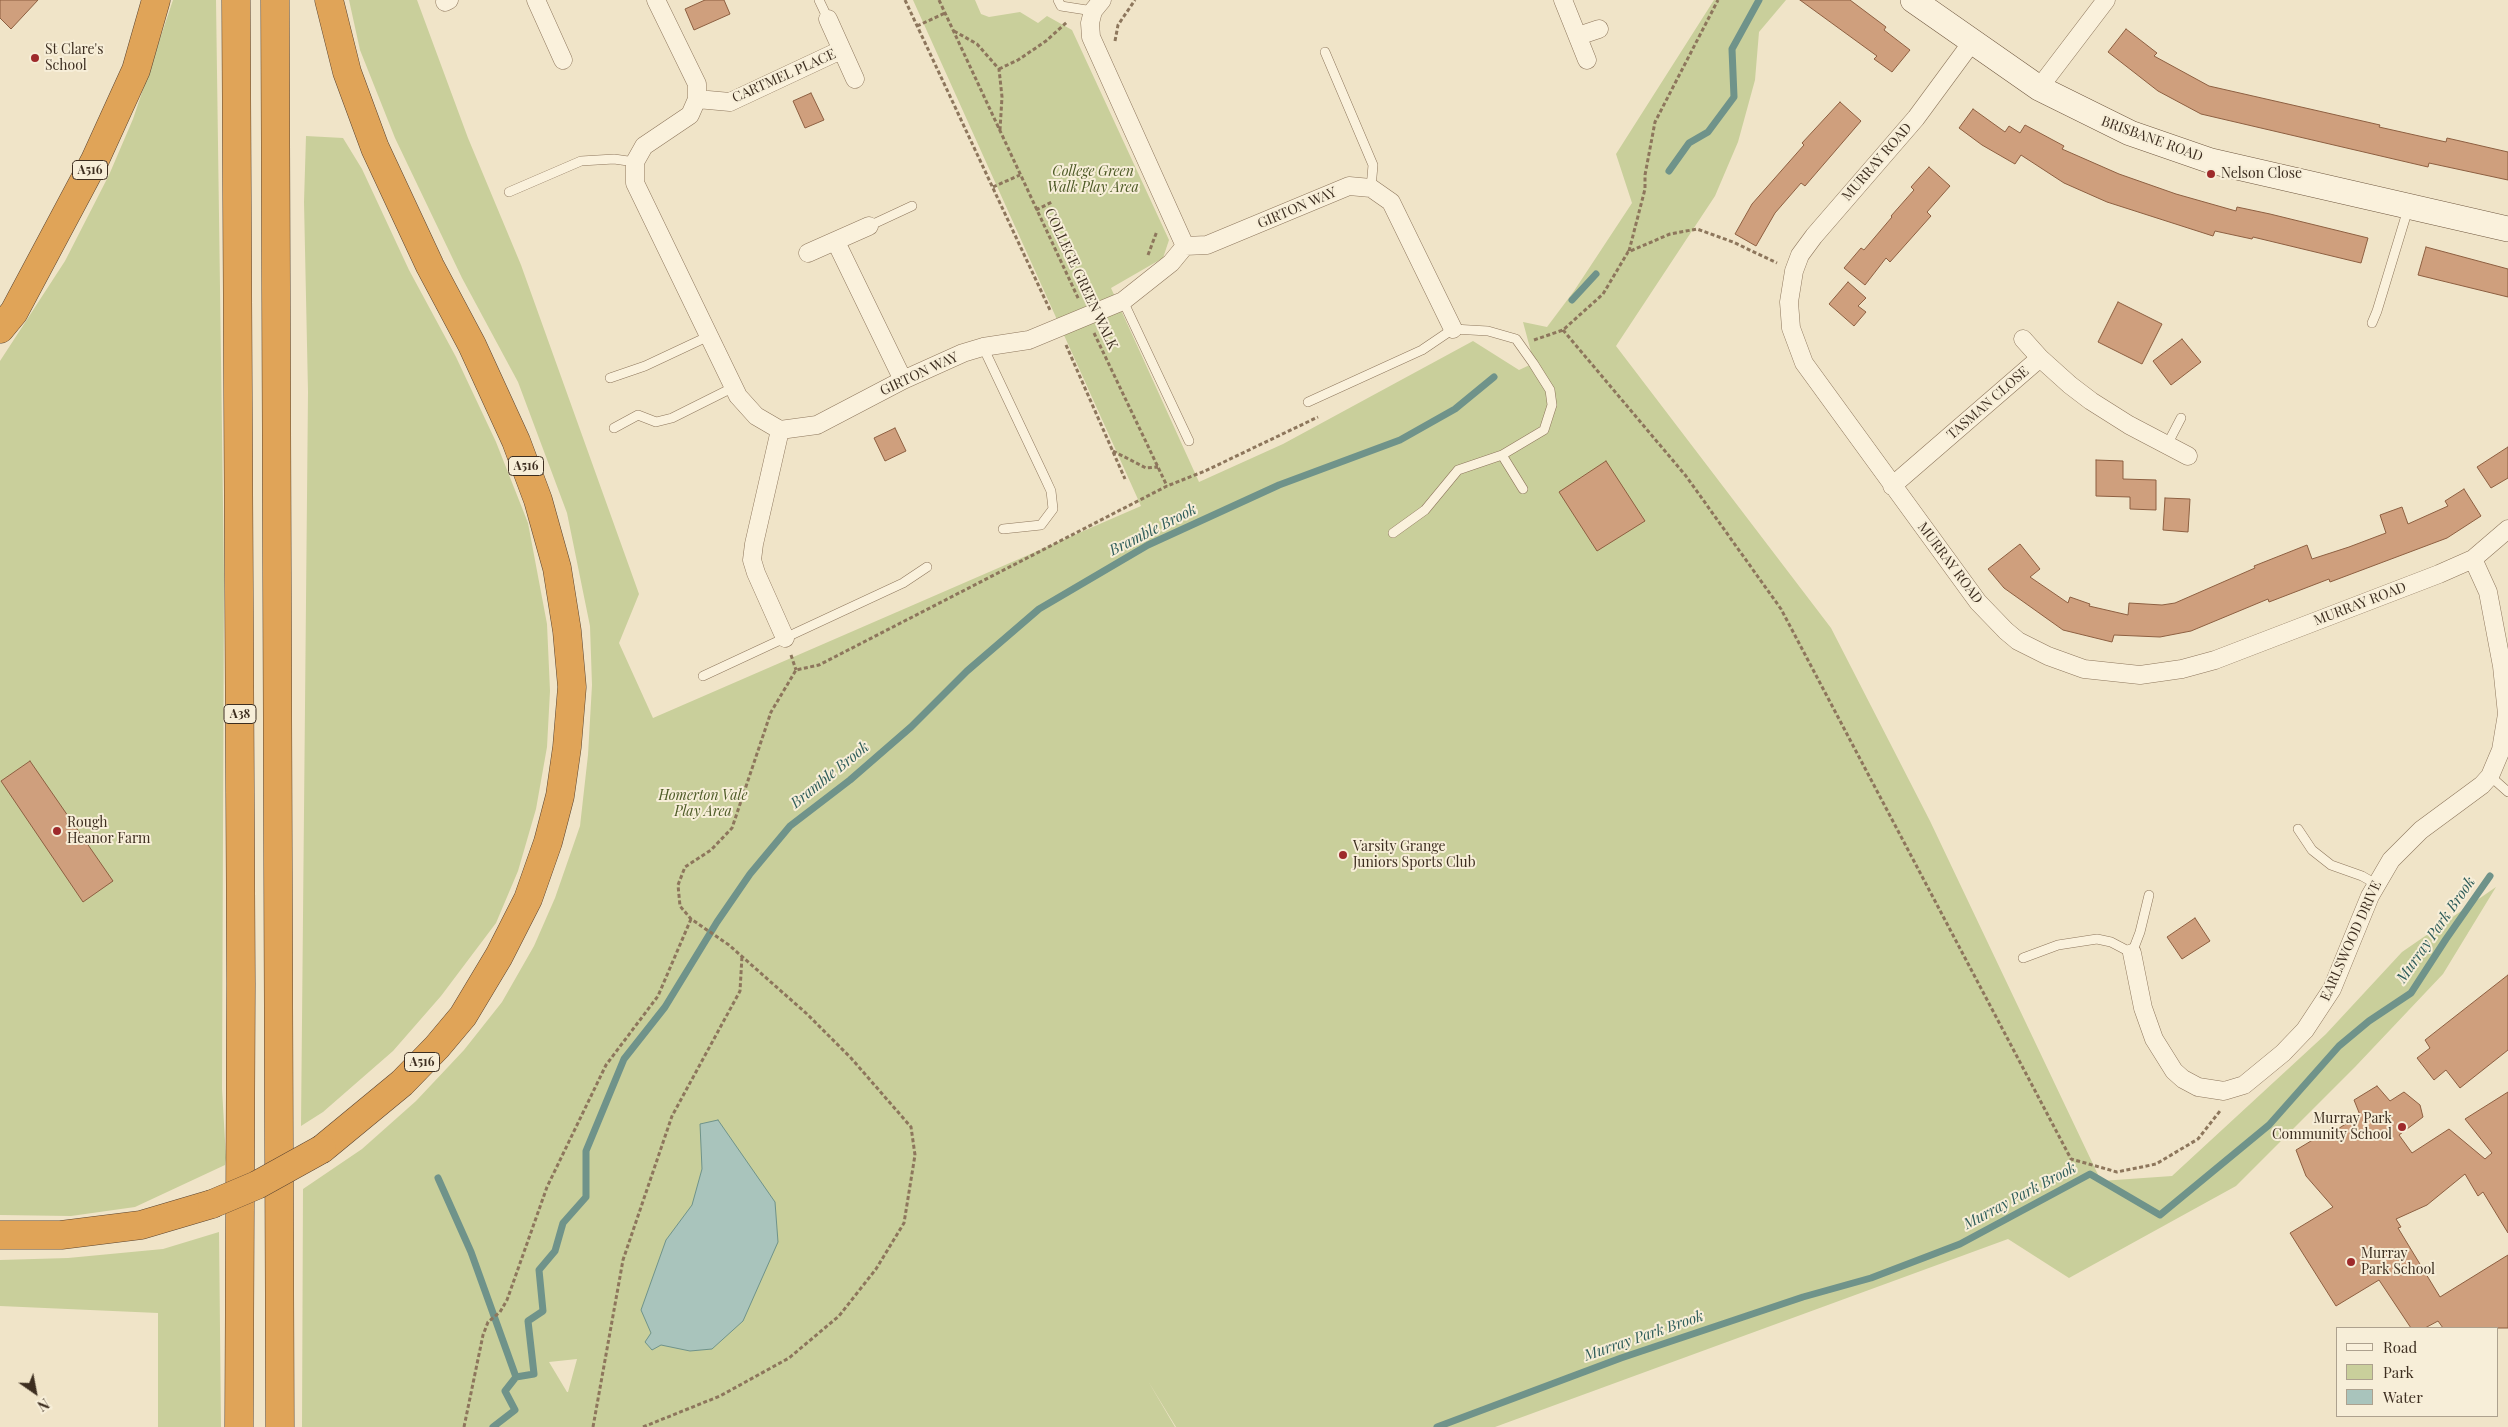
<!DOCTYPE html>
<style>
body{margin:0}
#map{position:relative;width:2508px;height:1427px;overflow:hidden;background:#f0e4c8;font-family:"Playfair Display",serif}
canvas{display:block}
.legend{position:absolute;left:2336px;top:1327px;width:162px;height:90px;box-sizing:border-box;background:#f7eed8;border:1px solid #ada18e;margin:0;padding:6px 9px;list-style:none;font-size:15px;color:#3d2e20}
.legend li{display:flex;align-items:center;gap:10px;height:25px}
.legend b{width:25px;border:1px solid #ada18e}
.north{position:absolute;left:10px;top:1367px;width:50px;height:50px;-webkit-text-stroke:4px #f7eed8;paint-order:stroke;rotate:147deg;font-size:14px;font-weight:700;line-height:20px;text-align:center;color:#3d2e20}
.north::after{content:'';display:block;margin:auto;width:18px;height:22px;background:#3d2e20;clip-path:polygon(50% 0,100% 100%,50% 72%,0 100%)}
</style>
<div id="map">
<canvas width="2508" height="1427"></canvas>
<ul class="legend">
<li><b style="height:6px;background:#faf1dc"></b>Road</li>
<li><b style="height:14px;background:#c9cf9b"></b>Park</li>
<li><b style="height:14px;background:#a9c4bc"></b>Water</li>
</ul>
<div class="north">N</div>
</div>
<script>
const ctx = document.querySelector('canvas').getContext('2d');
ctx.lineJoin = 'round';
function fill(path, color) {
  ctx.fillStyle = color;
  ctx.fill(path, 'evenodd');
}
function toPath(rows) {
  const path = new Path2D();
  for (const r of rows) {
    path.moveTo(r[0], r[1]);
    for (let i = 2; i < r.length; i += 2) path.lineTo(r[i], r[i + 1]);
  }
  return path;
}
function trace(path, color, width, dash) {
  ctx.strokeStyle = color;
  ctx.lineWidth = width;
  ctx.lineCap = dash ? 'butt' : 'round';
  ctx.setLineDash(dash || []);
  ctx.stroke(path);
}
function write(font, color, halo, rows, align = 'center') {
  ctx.font = font + ' "Playfair Display",serif';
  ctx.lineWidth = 4;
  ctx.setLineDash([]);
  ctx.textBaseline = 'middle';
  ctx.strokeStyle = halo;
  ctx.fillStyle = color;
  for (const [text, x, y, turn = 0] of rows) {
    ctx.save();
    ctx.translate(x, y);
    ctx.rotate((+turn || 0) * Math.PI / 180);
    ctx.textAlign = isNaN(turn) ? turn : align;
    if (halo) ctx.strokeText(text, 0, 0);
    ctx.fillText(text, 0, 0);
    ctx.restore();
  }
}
fill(toPath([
 [173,0,216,0,224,576,222,1089,226,1158,225,1165,135,1207,71,1216,0,1215,0,361,65,261,109,175,133,119],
 [349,0,417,0,468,138,521,265,639,594,619,643,653,718,1141,506,913,0,975,0,981,14,989,17,1020,12,1038,23,1047,16,1072,30,1169,240,1163,258,1111,288,1199,482,1283,444,1473,341,1519,370,1534,363,1523,322,1547,327,1574,291,1632,203,1616,154,1714,0,1786,0,1759,32,1755,80,1738,142,1715,196,1616,346,1831,628,1930,821,2101,1181,2172,1176,2326,1034,2402,952,2496,887,2443,974,2355,1067,2236,1186,2069,1278,2008,1239,1495,1427,1176,1427,1148,1381,1175,1427,302,1427,303,1189,362,1149,416,1101,464,1050,502,1002,534,946,555,898,580,826,588,755,592,685,590,626,567,513,518,382,462,278,395,138,360,50],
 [577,1359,568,1392,567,1392,549,1362],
 [306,136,343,138,362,169,409,270,456,357,496,442,528,523,547,624,550,691,547,747,536,809,518,871,496,923,441,996,393,1051,323,1112,301,1126,308,392,304,202],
 [219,1232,221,1427,158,1427,158,1313,0,1306,0,1260,68,1258,163,1249]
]), '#c9cf9b');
const water = toPath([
 [718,1120,775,1202,778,1242,743,1321,712,1349,690,1351,661,1345,652,1350,645,1342,651,1333,641,1310,666,1240,692,1205,702,1169,700,1124,718,1120]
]);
fill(water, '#a9c4bc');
trace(water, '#6f938a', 1);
trace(toPath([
 [1669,171,1689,143,1708,132,1734,97,1732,49,1759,0],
 [1572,300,1596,274],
 [438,1178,471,1252,516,1377],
 [493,1427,515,1410,505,1391,516,1377,534,1374,528,1321,543,1311,539,1270,555,1251,563,1223,586,1197,586,1151,624,1059,665,1007,717,922,750,874,790,826,850,780,911,727,967,671,1039,609,1148,545,1279,485,1400,440,1455,409,1494,377],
 [1437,1427,1621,1358,1803,1297,1871,1278,1960,1244,2090,1174,2160,1215,2269,1125,2339,1046,2369,1021,2411,993,2446,939,2490,876]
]), '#6f938a', 7);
const building = toPath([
 [0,0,38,0,11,29,0,18,0,0],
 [705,0,724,0,730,14,694,30,685,9,705,0],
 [1800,0,1850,0,1886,27,1884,30,1910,50,1892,72,1874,59,1877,56,1800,0],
 [2126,29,2157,53,2154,56,2209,86,2380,125,2379,127,2446,142,2447,138,2508,152,2508,180,2429,163,2428,167,2201,114,2158,91,2108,52,2126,29],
 [811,93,824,120,805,128,793,101,811,93],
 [1840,102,1861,121,1805,186,1801,183,1775,213,1756,246,1735,234,1752,204,1804,145,1802,143,1840,102],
 [1973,109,2005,132,2009,126,2020,133,2025,125,2064,146,2062,149,2119,174,2176,194,2236,211,2237,207,2270,214,2368,238,2361,263,2253,237,2252,239,2215,231,2213,236,2107,202,2064,183,2021,155,2015,164,1982,145,1959,128,1973,109],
 [1929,167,1950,186,1927,212,1931,216,1890,262,1886,258,1865,285,1844,268,1861,248,1864,250,1892,217,1891,216,1914,190,1911,187,1929,167],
 [2426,247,2508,269,2508,297,2418,275,2426,247],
 [1848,282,1866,298,1858,306,1866,312,1854,326,1829,304,1848,282],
 [2118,302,2162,324,2142,364,2098,342,2118,302],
 [2182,339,2201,362,2171,385,2153,361,2182,339],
 [895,428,906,451,885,461,874,438,895,428],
 [2508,447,2508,478,2491,488,2477,467,2508,447],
 [2096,460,2123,461,2123,479,2156,480,2156,510,2130,509,2130,497,2096,496,2096,460],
 [1606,461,1645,521,1597,551,1559,492,1606,461],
 [2464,489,2481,516,2447,538,2330,582,2329,579,2269,602,2268,599,2191,631,2160,637,2114,635,2112,642,2063,630,2004,588,1988,569,2020,544,2040,569,2030,577,2068,603,2070,597,2090,604,2089,606,2128,615,2129,603,2162,605,2175,603,2255,568,2254,566,2307,545,2312,559,2349,547,2386,533,2380,515,2402,507,2408,524,2448,506,2445,501,2464,489],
 [2165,498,2190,499,2188,532,2163,530,2165,498],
 [30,761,113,881,83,902,1,781,30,761],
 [2195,918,2210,941,2182,959,2167,937,2195,918],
 [2508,975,2508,1050,2460,1088,2446,1070,2434,1080,2417,1058,2430,1048,2425,1040,2508,975],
 [2377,1086,2390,1101,2404,1092,2420,1105,2423,1117,2399,1135,2412,1153,2449,1129,2485,1159,2492,1153,2465,1119,2508,1092,2508,1233,2483,1192,2478,1196,2465,1174,2427,1205,2396,1219,2401,1227,2398,1228,2440,1297,2508,1255,2508,1328,2443,1328,2438,1321,2425,1328,2411,1328,2379,1280,2336,1306,2290,1233,2333,1207,2306,1176,2296,1150,2331,1129,2333,1132,2360,1115,2354,1100,2377,1086]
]);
fill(building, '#cf9f7d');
trace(building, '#8d5f41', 1);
const lane = toPath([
 [819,0,828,19],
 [1058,0,1061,6,1093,11],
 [1325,52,1373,165,1371,188],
 [509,192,581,161,614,159,635,162],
 [869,226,912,206],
 [1123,301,1189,441],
 [2372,323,2377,311,2408,209],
 [983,347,1045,478,1051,491,1053,509,1041,525,1003,529],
 [610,378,645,366,709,336],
 [1308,402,1422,350,1453,329,1488,331,1516,339,1533,363,1550,390,1552,405,1544,430,1502,455,1458,470,1425,510,1393,533],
 [614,428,638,415,656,422,672,418,734,387],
 [2167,445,2181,418],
 [1502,455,1523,489],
 [703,676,903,583,927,567],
 [2490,776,2508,792],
 [2298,829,2312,850,2331,865,2362,876,2376,884],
 [2023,958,2058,945,2097,939,2111,942,2132,953,2140,932,2149,895]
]);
const street = toPath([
 [536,0,563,60],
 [656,0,697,84,697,99,690,115,644,146,635,162,635,183,738,396,756,416,780,430,817,425,903,380,963,353,983,347,1029,340,1123,301,1171,263,1185,246,1207,245,1349,186,1371,188,1391,202,1453,329],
 [1102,0,1093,11,1090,23,1091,37,1185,246],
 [1563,0,1587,60],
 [445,2,449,0],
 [828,19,855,79],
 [1578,36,1599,29],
 [1972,42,1916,118,1814,236,1800,255,1794,271,1789,302,1791,328,1804,363,1978,602,2006,631,2018,641,2048,656,2084,669,2140,675,2182,669,2215,660,2439,574,2473,559,2508,529],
 [2039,88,2106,0],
 [697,99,730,102,841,50],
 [836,242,903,380],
 [808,253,869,226],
 [2023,339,2040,358],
 [780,430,754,544,752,560,756,573,785,638],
 [1892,486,2040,358,2070,385,2091,401,2129,425,2188,456],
 [2132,953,2143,1008,2154,1039,2174,1071,2183,1079,2198,1087,2224,1091,2244,1085,2283,1053,2305,1030,2332,989,2370,896,2391,860,2421,830,2482,785,2490,776,2501,750,2507,714,2502,666,2488,592,2473,559]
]);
const secondary = toPath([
 [1913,0,2039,88,2130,133,2211,161,2508,229]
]);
const highway = toPath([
 [236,0,241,983,239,1427],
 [275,0,280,1427],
 [0,329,14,312,95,160,136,70,156,0],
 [322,1149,402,1083,437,1047,463,1016,499,956,528,899,548,842,560,796,567,747,572,687,567,631,557,568,538,500,516,441,472,345,430,266,375,148,347,72,329,0],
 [0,1235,61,1235,141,1225,212,1204]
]);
trace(lane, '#8d765c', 10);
trace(street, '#8d765c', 19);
trace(secondary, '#6f573f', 26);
trace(highway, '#5b4430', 29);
trace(toPath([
 [905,0,1050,310],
 [939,0,1079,300],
 [917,26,945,13],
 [954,31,977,44,999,69,1002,97,1000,130],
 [1115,41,1118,25,1135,0],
 [999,69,1018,60,1046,41,1067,22],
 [993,187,1020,175],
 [1036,210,1052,202],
 [1629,251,1645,189,1645,175,1655,122,1718,0],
 [1148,255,1157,231],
 [1563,330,1686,476,1781,609,2071,1159,2117,1172,2156,1164,2198,1139,2220,1111],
 [1094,333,1167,486],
 [1534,340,1563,330,1603,294,1628,252,1670,234,1697,229,1733,242,1777,263],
 [1066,345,1125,479],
 [1113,451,1146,468,1158,467],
 [791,655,796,670],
 [464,1427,483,1335,488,1322,500,1312,507,1300,547,1187,606,1065,658,996,691,919],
 [593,1427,623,1260,672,1116,740,991,742,956],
 [643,1427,720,1396,789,1358,839,1316,876,1269,904,1223,915,1155,911,1127,851,1058,807,1014,729,945,691,919,680,906,678,885,685,867,711,850,732,828,771,712,796,670,819,665,1167,486,1205,471,1318,417]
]), '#8d765c', 3, [4, 2.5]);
trace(lane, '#faf1dc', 9);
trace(street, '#faf1dc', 18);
trace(secondary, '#faf1dc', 25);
trace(highway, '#e0a458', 28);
const highwayBridge = toPath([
 [212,1204,257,1185,322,1149]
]);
trace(highwayBridge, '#5b4430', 29, []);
trace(highwayBridge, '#e0a458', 28);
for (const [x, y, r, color] of [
 [35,58,5,"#9e2a2b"],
 [2211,174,5,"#9e2a2b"],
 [57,831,5,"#9e2a2b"],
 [1343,855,5,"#9e2a2b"],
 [2402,1127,5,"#9e2a2b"],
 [2351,1262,5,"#9e2a2b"]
]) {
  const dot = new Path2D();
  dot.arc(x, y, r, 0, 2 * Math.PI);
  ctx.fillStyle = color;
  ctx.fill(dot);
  trace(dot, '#f7eed8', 2);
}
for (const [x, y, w] of [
 [90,170,35],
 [526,466,35],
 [240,714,32],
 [422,1062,35]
]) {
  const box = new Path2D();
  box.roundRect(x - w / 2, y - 9.5, w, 19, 4);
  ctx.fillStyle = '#f7eed8';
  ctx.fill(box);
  trace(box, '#3d2e20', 1);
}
write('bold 12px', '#3d2e20', null, [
 ["A516",90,170],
 ["A516",526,466],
 ["A38",240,714],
 ["A516",422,1062]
]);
write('14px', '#3d2e20', '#f7eed8', [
 ["St Clare's",45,50],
 ["School",45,66],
 ["Nelson Close",2221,174],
 ["Rough",67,823],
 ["Heanor Farm",67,839],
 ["Varsity Grange",1353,847],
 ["Juniors Sports Club",1353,863],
 ["Murray Park",2392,1119,"right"],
 ["Community School",2392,1135,"right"],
 ["Murray",2361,1254],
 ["Park School",2361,1270]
], 'left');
write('14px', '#3d2e20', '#f7eed8', [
 ["CARTMEL PLACE",784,76,-24],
 ["BRISBANE ROAD",2152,139,20],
 ["MURRAY ROAD",1877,162,-49],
 ["GIRTON WAY",1297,208,-23],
 ["COLLEGE GREEN WALK",1081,279,65],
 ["GIRTON WAY",919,374,-25],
 ["TASMAN CLOSE",1988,403,-41],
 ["MURRAY ROAD",1950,563,53],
 ["MURRAY ROAD",2360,604,-21],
 ["EARLSWOOD DRIVE",2351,941,-66]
]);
write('italic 14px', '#4d5a26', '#f7eed8', [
 ["College Green",1093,172],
 ["Walk Play Area",1093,188],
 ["Homerton Vale",703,796],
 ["Play Area",703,812]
]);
write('italic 15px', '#2f5d5a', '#f7eed8', [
 ["Bramble Brook",1153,530,-27],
 ["Bramble Brook",830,775,-39],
 ["Murray Park Brook",2436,930,-55],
 ["Murray Park Brook",2020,1196,-28],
 ["Murray Park Brook",1644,1336,-19]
]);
</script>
